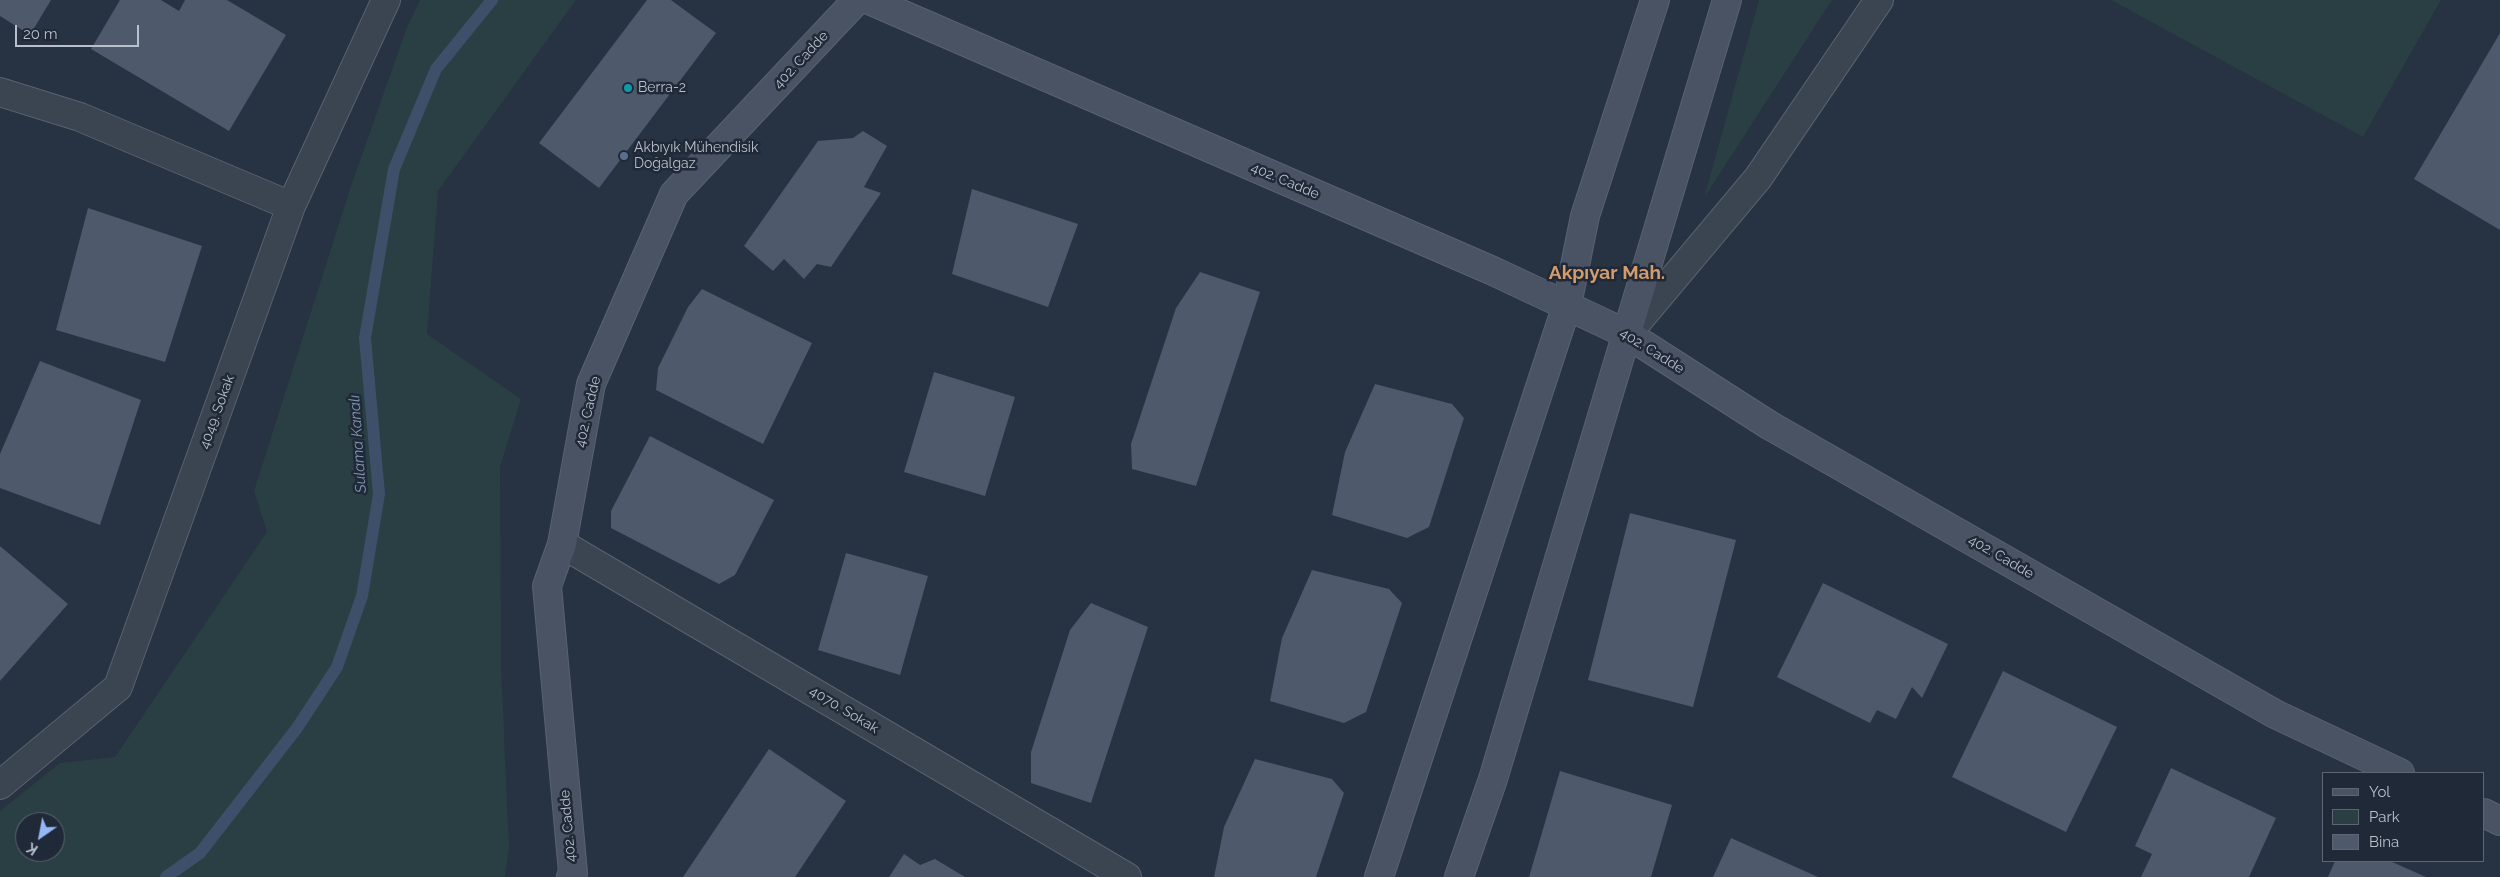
<!DOCTYPE html>
<meta charset="utf-8">
<style>
body{margin:0}
#map{position:relative;width:2500px;height:877px;overflow:hidden;background:#273242;font-family:Raleway,sans-serif}
canvas{display:block}
.legend{position:absolute;left:2322px;top:772px;width:162px;height:90px;box-sizing:border-box;background:#202937;border:1px solid #5d6572;margin:0;padding:6px 9px;list-style:none;font-size:15px;color:#b9bfcb}
.legend li{display:flex;align-items:center;gap:10px;height:25px}
.legend b{width:25px;border:1px solid #5d6572}
.north{position:absolute;left:15px;top:812px;width:50px;height:50px;box-sizing:border-box;background:#202937;border:1px solid #5d6572;border-radius:50%;rotate:213deg;font-size:14px;font-weight:700;line-height:20px;text-align:center;color:#b9bfcb}
.north::after{content:'';display:block;margin:auto;width:18px;height:22px;background:#93b6f6;clip-path:polygon(50% 0,100% 100%,50% 72%,0 100%)}
.scale{position:absolute;left:15px;top:25px;width:124px;height:22px;box-sizing:border-box;border:2px solid #b9bfcb;border-top:0;padding-left:6px;font-size:15px;line-height:18px;white-space:nowrap;color:#b9bfcb;-webkit-text-stroke:4px #202937;paint-order:stroke}
</style>
<div id="map">
<canvas width="2500" height="877"></canvas>
<ul class="legend">
<li><b style="height:6px;background:#4a5364"></b>Yol</li>
<li><b style="height:14px;background:#293f43"></b>Park</li>
<li><b style="height:14px;background:#4e596b"></b>Bina</li>
</ul>
<div class="north">K</div>
<div class="scale">20 m</div>
</div>
<script>
const ctx = document.querySelector('canvas').getContext('2d');
ctx.lineJoin = 'round';
function fill(path, color) {
  ctx.fillStyle = color;
  ctx.fill(path, 'evenodd');
}
function toPath(rows) {
  const path = new Path2D();
  for (const r of rows) {
    path.moveTo(r[0], r[1]);
    for (let i = 2; i < r.length; i += 2) path.lineTo(r[i], r[i + 1]);
  }
  return path;
}
function trace(path, color, width, dash) {
  ctx.strokeStyle = color;
  ctx.lineWidth = width;
  ctx.lineCap = dash ? 'butt' : 'round';
  ctx.setLineDash(dash || []);
  ctx.stroke(path);
}
function write(font, color, halo, rows, align = 'center') {
  ctx.font = font + ' Raleway,sans-serif';
  ctx.lineWidth = 5;
  ctx.setLineDash([]);
  ctx.textBaseline = 'middle';
  ctx.strokeStyle = halo;
  ctx.fillStyle = color;
  for (const [text, x, y, turn = 0] of rows) {
    ctx.save();
    ctx.translate(x, y);
    ctx.rotate((+turn || 0) * Math.PI / 180);
    ctx.textAlign = isNaN(turn) ? turn : align;
    if (halo) ctx.strokeText(text, 0, 0);
    ctx.fillText(text, 0, 0);
    ctx.restore();
  }
}
fill(toPath([
 [420,0,576,0,438,191,427,334,521,399,500,467,501,664,509,849,505,877,0,877,0,811,60,763,115,757,267,532,254,491,350,189,407,27],
 [25,822,55,822,55,852,25,852],
 [1759,0,1832,0,1704,198],
 [2111,0,2441,0,2363,137]
]), '#293f43');
trace(toPath([
 [166,877,200,853,297,728,337,667,362,596,379,494,365,338,394,169,436,69,492,0]
]), '#3e4f6a', 12);
fill(toPath([
 [0,0,51,0,30,35,0,16],
 [120,0,161,0,179,11,185,0,227,0,286,35,229,131,91,49],
 [647,0,671,0,716,33,599,188,539,143],
 [2500,33,2500,230,2414,179],
 [863,131,887,146,864,187,881,193,831,267,817,264,804,279,784,259,773,271,744,246,818,141,853,138],
 [972,189,1078,224,1048,307,952,274],
 [88,208,202,246,165,362,56,330],
 [1200,272,1260,292,1196,486,1132,469,1131,444,1176,308],
 [702,289,812,343,763,444,656,390,658,368,688,307],
 [40,361,141,400,100,525,0,488,0,454],
 [934,372,1015,397,985,496,904,472],
 [1375,384,1452,404,1464,418,1429,527,1407,538,1332,515,1345,452],
 [650,436,774,500,735,575,719,584,611,528,611,511],
 [1630,513,1736,540,1693,707,1588,680],
 [0,546,68,604,0,681],
 [846,553,928,576,900,675,818,650],
 [1312,570,1389,589,1402,603,1366,712,1344,723,1270,701,1282,638],
 [1823,583,1948,644,1922,698,1912,687,1896,719,1877,710,1870,723,1777,677],
 [1091,603,1148,627,1091,803,1031,783,1031,752,1070,630],
 [2003,671,2117,727,2066,832,1952,777],
 [769,749,846,801,795,877,683,877],
 [1255,759,1332,779,1344,793,1316,877,1214,877,1224,827],
 [2171,768,2276,818,2249,877,2141,877,2152,854,2135,846],
 [1560,771,1672,805,1651,877,1529,877],
 [1731,838,1818,877,1713,877],
 [904,854,920,865,935,859,965,877,889,877],
 [2335,861,2390,861,2426,877,2328,877]
]), '#4e596b');
const street = toPath([
 [0,92,80,117,291,206],
 [1627,334,1758,178,1879,0],
 [562,544,1127,877],
 [0,785,118,687,291,206,386,0]
]);
const secondary = toPath([
 [869,0,1493,271,1627,334,1769,425,2275,714,2400,773],
 [2484,813,2500,821],
 [571,877,573,873,547,586,562,544,591,384,674,194,857,0],
 [1379,877,1567,305,1585,216,1655,0],
 [1459,877,1493,779,1727,0]
]);
trace(street, '#5a626f', 30);
trace(secondary, '#5a626f', 30);
trace(street, '#3b4451', 28);
trace(secondary, '#4a5364', 28);
for (const [x, y, r, color] of [
 [628,88,5,"#0f9aa8"],
 [624,156,5,"#5c6f8a"]
]) {
  const dot = new Path2D();
  dot.arc(x, y, r, 0, 2 * Math.PI);
  ctx.fillStyle = color;
  ctx.fill(dot);
  trace(dot, '#202937', 2);
}
write('14px', '#b9bfcb', '#202937', [
 ["402. Cadde",801,60,-47],
 ["402. Cadde",1285,181,23],
 ["402. Cadde",1652,351,32],
 ["4049. Sokak",217,412,-70],
 ["402. Cadde",588,412,-77],
 ["402. Cadde",2001,557,30],
 ["4070. Sokak",844,710,31],
 ["402. Cadde",568,826,-95]
]);
write('14px', '#b9bfcb', '#202937', [
 ["Berra-2",638,88],
 ["Akbıyık Mühendisik",634,148],
 ["Doğalgaz",634,164]
], 'left');
write('italic 15px', '#8195b2', '#202937', [
 ["Sulama Kanalı",358,444,-94]
]);
write('bold 19px', '#d49b6b', '#202937', [
 ["Akpıyar Mah.",1607,273]
]);
</script>
